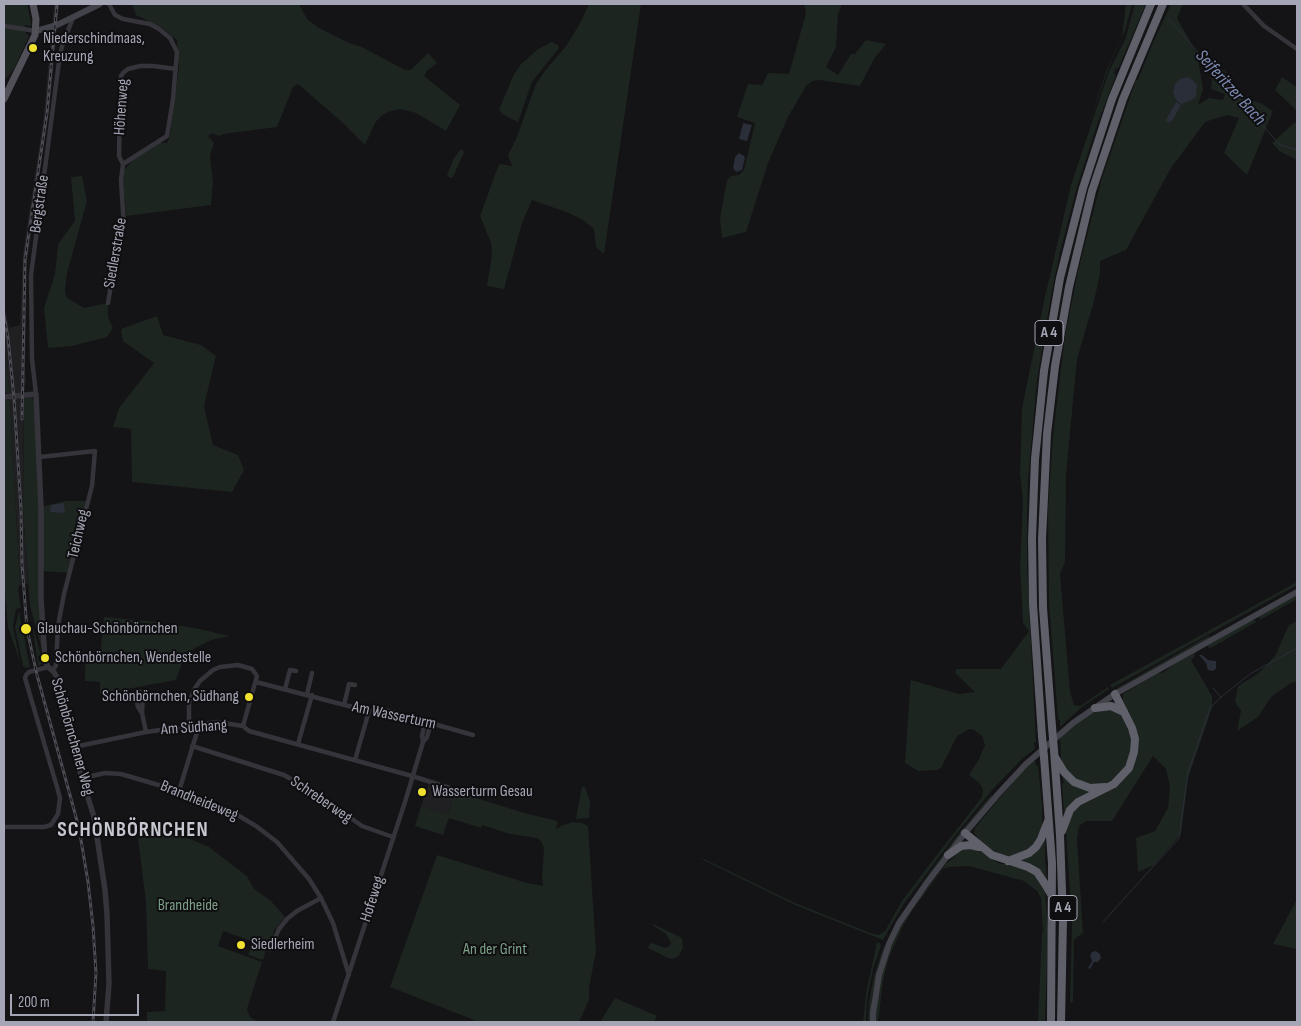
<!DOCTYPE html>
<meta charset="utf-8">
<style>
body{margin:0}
#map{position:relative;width:1301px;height:1026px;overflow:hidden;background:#141315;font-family:"Sofia Sans Condensed",sans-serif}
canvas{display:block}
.frame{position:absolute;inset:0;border:5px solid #a5a6b5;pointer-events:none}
.scale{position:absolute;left:10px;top:994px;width:129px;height:22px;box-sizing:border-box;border:2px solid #a5a6b5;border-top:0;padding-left:6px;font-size:15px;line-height:18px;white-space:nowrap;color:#a5a6b5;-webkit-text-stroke:4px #0f0e10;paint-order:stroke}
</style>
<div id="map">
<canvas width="1301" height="1026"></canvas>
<div class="frame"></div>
<div class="scale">200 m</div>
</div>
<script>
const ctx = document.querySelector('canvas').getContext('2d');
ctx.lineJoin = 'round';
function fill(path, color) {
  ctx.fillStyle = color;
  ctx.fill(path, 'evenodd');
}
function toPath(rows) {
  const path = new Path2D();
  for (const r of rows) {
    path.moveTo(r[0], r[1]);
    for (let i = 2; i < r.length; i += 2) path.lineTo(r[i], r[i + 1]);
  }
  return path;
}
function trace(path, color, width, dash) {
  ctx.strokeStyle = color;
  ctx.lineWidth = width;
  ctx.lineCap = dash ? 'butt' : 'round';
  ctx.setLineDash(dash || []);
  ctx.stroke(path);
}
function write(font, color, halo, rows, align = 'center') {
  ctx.font = font + ' "Sofia Sans Condensed",sans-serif';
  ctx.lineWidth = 4;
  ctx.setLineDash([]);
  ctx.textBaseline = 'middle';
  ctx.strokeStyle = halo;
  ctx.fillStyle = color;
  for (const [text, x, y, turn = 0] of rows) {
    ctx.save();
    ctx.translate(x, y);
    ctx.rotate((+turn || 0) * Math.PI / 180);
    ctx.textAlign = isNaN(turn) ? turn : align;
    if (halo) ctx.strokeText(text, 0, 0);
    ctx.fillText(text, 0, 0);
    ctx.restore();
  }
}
fill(toPath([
 [54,4,59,4,51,92,27,263,25,373,26,381,24,393,23,477,23,510,28,584,20,585,10,399,4,343,4,303,9,328,20,325,23,253,43,122],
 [429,783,450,790,453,796,448,814,421,806]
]), '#201f22');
fill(toPath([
 [4,4,27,4,31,22,31,26,25,25,25,32,29,36,14,69,4,81],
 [132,4,299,4,307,19,319,28,349,43,364,48,405,70,411,70,428,53,437,63,427,71,424,76,460,105,446,131,416,113,400,109,388,112,381,116,375,123,365,145,342,122,298,84,293,87,277,127,223,134,219,136,213,133,208,136,214,143,210,156,213,182,211,205,126,216,123,180,124,170,133,160,159,143,167,143,170,135,179,67,177,40,162,28,136,15],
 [589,4,641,4,604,254,596,247,594,229,583,220,569,213,532,200,522,223,504,289,487,286,492,255,491,243,480,216,499,164,512,166,508,155,516,139,536,84,544,72,566,46,579,25],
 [804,4,842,4,838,14,836,47,826,67,838,75,851,54,855,54,866,40,886,44,874,59,860,86,819,80,812,81,806,86,788,117,768,163,746,232,722,238,720,218,727,180,731,176,739,175,744,170,755,123,737,117,748,84,762,85,768,73,789,74,806,13],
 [1126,4,1132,4,1125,31,1111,62,1085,134,1107,69,1122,37],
 [1135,4,1146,4,1118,69,1116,68,1114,74,1116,75,1097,125,1077,187,1060,252,1051,296,1037,380,1028,481,1027,519,1027,567,1036,742,1034,742,1035,749,1023,758,993,789,957,833,903,905,883,940,795,905,705,861,700,857,795,903,870,933,879,935,885,931,902,901,929,865,982,797,983,789,979,783,969,775,979,759,985,745,982,736,974,730,969,729,957,736,941,768,937,770,918,771,905,763,910,687,911,680,959,694,975,692,955,673,956,669,1001,669,1029,631,1023,623,1020,567,1023,501,1020,474,1022,408,1044,301,1071,185,1109,71,1125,40],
 [1171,4,1183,4,1177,18,1197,54,1203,89,1198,105,1209,98,1223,100,1225,94,1211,89,1212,78,1215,74,1215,70,1221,68,1226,72,1228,82,1246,99,1261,103,1273,111,1247,175,1224,153,1239,118,1227,115,1205,122,1171,168,1126,250,1100,261,1100,274,1094,301,1077,359,1066,475,1065,562,1060,574,1070,692,1074,705,1080,706,1108,687,1109,689,1082,707,1060,727,1060,720,1058,719,1049,603,1048,510,1053,436,1065,336,1078,271,1102,178,1136,80,1138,80,1152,45],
 [551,42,558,45,559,48,532,82,518,122,504,115,499,110,513,76,521,64,537,50],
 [1282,77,1297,87,1297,111,1275,90],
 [1297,122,1297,160,1279,151,1272,143,1294,123],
 [461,149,464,152,453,177,450,178,447,175,454,158],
 [82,176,87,201,67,273,65,289,66,297,84,308,108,303,108,317,113,328,107,337,72,346,48,348,44,308,55,274,58,244,75,221,71,177],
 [157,316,163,335,201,345,216,356,204,406,213,445,238,455,244,470,232,492,132,482,131,429,113,427,119,408,154,363,123,341,121,329],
 [4,343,9,387,10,394,4,393],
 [31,397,34,401,37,438,43,653,30,606,23,510,24,398],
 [10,399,20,585,18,589,21,608,16,609,13,626,20,662,8,627,4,584,4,401],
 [65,501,87,501,70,573,41,571,41,507],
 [1297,582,1297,585,1112,688,1110,685],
 [1297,595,1297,599,1260,620,1259,616],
 [19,611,30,667,26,668,23,666,15,627],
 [104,617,147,621,195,628,230,636,211,640,195,648,184,658,176,680,100,694,100,682,85,681,85,670,86,657,100,658],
 [1254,619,1256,622,1211,648,1208,647,1207,645],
 [1297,621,1297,681,1291,683,1271,697,1258,717,1237,731,1241,711,1235,702,1238,686,1259,673,1275,656,1289,625],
 [32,623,41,655,38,656,39,661,42,662,42,664,38,666],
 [1208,636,1210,636,1207,639,1118,690,1114,690],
 [1203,647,1195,653,1194,658,1191,660,1212,696,1212,708,1188,778,1181,834,1154,865,1138,872,1136,838,1155,831,1168,808,1170,786,1166,769,1153,756,1112,821,1086,821,1079,826,1077,840,1083,933,1074,940,1073,1001,1070,1004,1072,924,1066,830,1075,807,1119,785,1131,770,1133,723,1123,701,1123,694,1156,674,1164,672,1174,664],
 [1106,708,1122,713,1131,734,1132,748,1130,758,1125,768,1112,781,1103,785,1095,786,1071,777,1063,765,1061,757,1060,736,1090,714],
 [1035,759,1036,766,1038,766,1042,805,1042,828,1033,847,1017,856,1004,856,989,848,980,841,974,833,975,828,1014,780],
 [1061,774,1097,790,1064,814,1062,784,1064,783],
 [582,787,585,787,590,801,589,818,576,819],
 [450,790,528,814,558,821,556,829,561,826,573,822,582,823,588,826,596,951,589,988,589,1000,579,1022,479,1022,390,987,437,855,527,883,543,886,542,879,544,848,541,841,537,838,510,834,482,825,481,828,449,818,443,835,415,826,421,806,448,814,453,796],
 [992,794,991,798,961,834,929,877,922,883,956,837],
 [136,823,166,829,209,847,247,876,254,889,271,901,285,917,275,929,268,947,223,931,218,946,262,962,247,1009,250,1017,258,1022,147,1022,147,1012,165,1011,166,971,148,969,146,902],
 [1045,837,1045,859,1047,880,1016,860],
 [963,848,976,848,998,863,1022,867,1033,871,1045,889,1048,931,1045,1022,1038,1022,1042,931,1045,931,1043,930,1041,898,1037,891,1024,881,969,866,949,867,943,869,913,909,902,928,889,957,883,981,878,1022,875,1022,878,991,886,958,901,925,913,906,946,864],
 [1297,899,1297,949,1273,944],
 [651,923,682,938,683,947,679,956,673,959,668,958,648,948,650,943,655,944,665,948,670,946,671,943,666,934,655,927],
 [877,942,880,943,881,946,873,969,867,1000,866,1022,863,1022,866,993],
 [252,945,266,950,263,960,248,955],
 [884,945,885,947,872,997,871,1022,868,1022,869,1002,874,976],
 [615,998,657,1016,654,1022,600,1022]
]), '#1d2520');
fill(toPath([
 [1188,77,1197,84,1196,96,1192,100,1181,104,1176,100,1173,92,1175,84,1180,79],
 [1176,102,1181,105,1172,121,1168,123,1166,120],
 [743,123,752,125,747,141,739,139],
 [739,153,744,156,745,158,742,170,736,172,733,168,735,157],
 [64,503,65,513,50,512,51,505],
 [1199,655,1202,655,1208,660,1216,661,1216,669,1213,671,1208,670,1206,663],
 [1096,951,1100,954,1101,958,1098,962,1094,962,1090,969,1088,968,1092,961,1090,956,1092,952]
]), '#2a2e38');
trace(toPath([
 [1168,18,1280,145,1297,150],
 [1213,688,1221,697],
 [1103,922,1179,838,1188,773,1210,708,1221,697,1250,674,1297,648]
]), '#2a2e38', 1);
trace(toPath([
 [1243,4,1264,26,1297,49],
 [4,26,36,31],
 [123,164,119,156,120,103,121,76,123,73,128,69,140,66,153,66,176,69],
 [108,303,112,279,124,227,121,180,123,164,167,136,173,99,177,52,170,38,159,29,150,24,123,19,115,15,109,4],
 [36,394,32,359,31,275,60,54,63,43,73,18],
 [40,457,95,451,92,486,64,594,58,626,56,665,53,671],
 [256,682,364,710,369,711,377,708,473,735],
 [285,689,290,670,296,671],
 [307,694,312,673],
 [344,705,349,684,355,685],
 [142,713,138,707,136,696,139,691,143,694,142,713,146,732],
 [189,725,189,703,195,688,200,681,213,670,220,667,238,665,252,669,257,676,243,726],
 [423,742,427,737,431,723],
 [298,744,312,695],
 [192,746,284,775,320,796,362,826,393,837],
 [74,747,146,732,217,722,243,726,249,731,412,776,450,788],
 [355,760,369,711],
 [83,778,105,773,121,774,179,791,229,810,256,826,277,842,309,879,321,898,333,923,349,975],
 [179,791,198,729],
 [4,827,44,827,51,825,58,814,60,798,57,787,25,678,26,675,29,672,48,667],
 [270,949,279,929,287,919,297,911,321,898],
 [333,1022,405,802,423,742,422,736,425,722]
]), '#35343a', 4.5);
trace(toPath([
 [4,397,36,394,41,507,41,598,45,660,48,667,53,671,57,677,63,716,94,817,105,890,107,914,109,984,106,1022]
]), '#35343a', 5.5);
trace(toPath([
 [36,31,57,25,100,4],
 [873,1022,873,1013,879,975,889,944,899,923,926,884,965,833,999,793,1026,764,1073,723,1115,694,1297,592]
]), '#42424a', 6);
trace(toPath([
 [4,99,35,35,36,19,33,4]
]), '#515059', 7);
trace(toPath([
 [1095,708,1111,706,1124,712],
 [1052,727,1043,608,1042,539,1047,434,1055,366,1069,287,1092,191,1123,99,1163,4],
 [1042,736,1033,604,1032,539,1035,459,1044,371,1060,278,1083,188,1112,99,1151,4],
 [1054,750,1060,835,1063,919,1061,1022],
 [1044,757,1052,863,1051,1022],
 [1055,757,1064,772,1074,782,1090,788,1105,787],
 [1062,831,1070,810,1078,802,1114,784,1129,768,1134,752,1135,739,1132,728,1115,694],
 [965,833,992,855,1028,867,1037,872,1045,884,1052,896],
 [948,855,961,846,970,845,979,847],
 [1008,861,1029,853,1036,847,1041,839,1048,821]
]), '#60606b', 8);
const rail = toPath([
 [4,316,8,338,14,398,21,509,22,564,27,629,37,675,79,828,88,882,93,926,96,973,93,1022],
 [22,419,25,259,47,113,57,4]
]);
trace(rail, '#4b4b53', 3);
trace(rail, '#0f0e10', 1, [4]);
trace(toPath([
 [1052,727,1054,750],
 [1042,736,1044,757]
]), '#60606b', 8);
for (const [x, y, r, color] of [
 [33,48,5,"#f0e130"],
 [26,629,6,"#f0e130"],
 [45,658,5,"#f0e130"],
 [249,697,5,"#f0e130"],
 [422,792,5,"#f0e130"],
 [241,945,5,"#f0e130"]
]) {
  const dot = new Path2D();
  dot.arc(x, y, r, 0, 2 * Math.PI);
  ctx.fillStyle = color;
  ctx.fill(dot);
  trace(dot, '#0f0e10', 2);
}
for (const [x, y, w] of [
 [1049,333,28],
 [1063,908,28]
]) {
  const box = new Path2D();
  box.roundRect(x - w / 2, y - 12.5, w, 25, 4);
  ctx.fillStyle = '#0f0e10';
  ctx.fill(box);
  trace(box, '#a5a6b5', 1);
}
write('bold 15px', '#a5a6b5', null, [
 ["A 4",1049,333],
 ["A 4",1063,908]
]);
write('16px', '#a5a6b5', '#0f0e10', [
 ["Niederschindmaas,",43,39],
 ["Kreuzung",43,57],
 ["Glauchau-Schönbörnchen",37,629],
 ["Schönbörnchen, Wendestelle",55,658],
 ["Schönbörnchen, Südhang",239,697,"right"],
 ["Wasserturm Gesau",432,792],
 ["Siedlerheim",251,945]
], 'left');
write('16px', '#a5a6b5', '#0f0e10', [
 ["Höhenweg",122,107,-86],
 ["Bergstraße",40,204,-82],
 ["Siedlerstraße",116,253,-80],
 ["Teichweg",79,534,-77],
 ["Am Wasserturm",394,716,12],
 ["Am Südhang",194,728,-4],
 ["Schönbörnchener Weg",72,737,74],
 ["Schreberweg",321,800,34],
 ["Brandheideweg",199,801,22],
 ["Hofeweg",373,899,-72]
]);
write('16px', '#7ca087', '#0f0e10', [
 ["Brandheide",188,906],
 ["An der Grint",495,950]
]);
write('italic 18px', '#7c8ab0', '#0f0e10', [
 ["Seiferitzer Bach",1230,88,48]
]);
ctx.letterSpacing = '1px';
write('bold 21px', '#c6c6d1', '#0f0e10', [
 ["SCHÖNBÖRNCHEN",133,831]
]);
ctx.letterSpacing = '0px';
</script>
